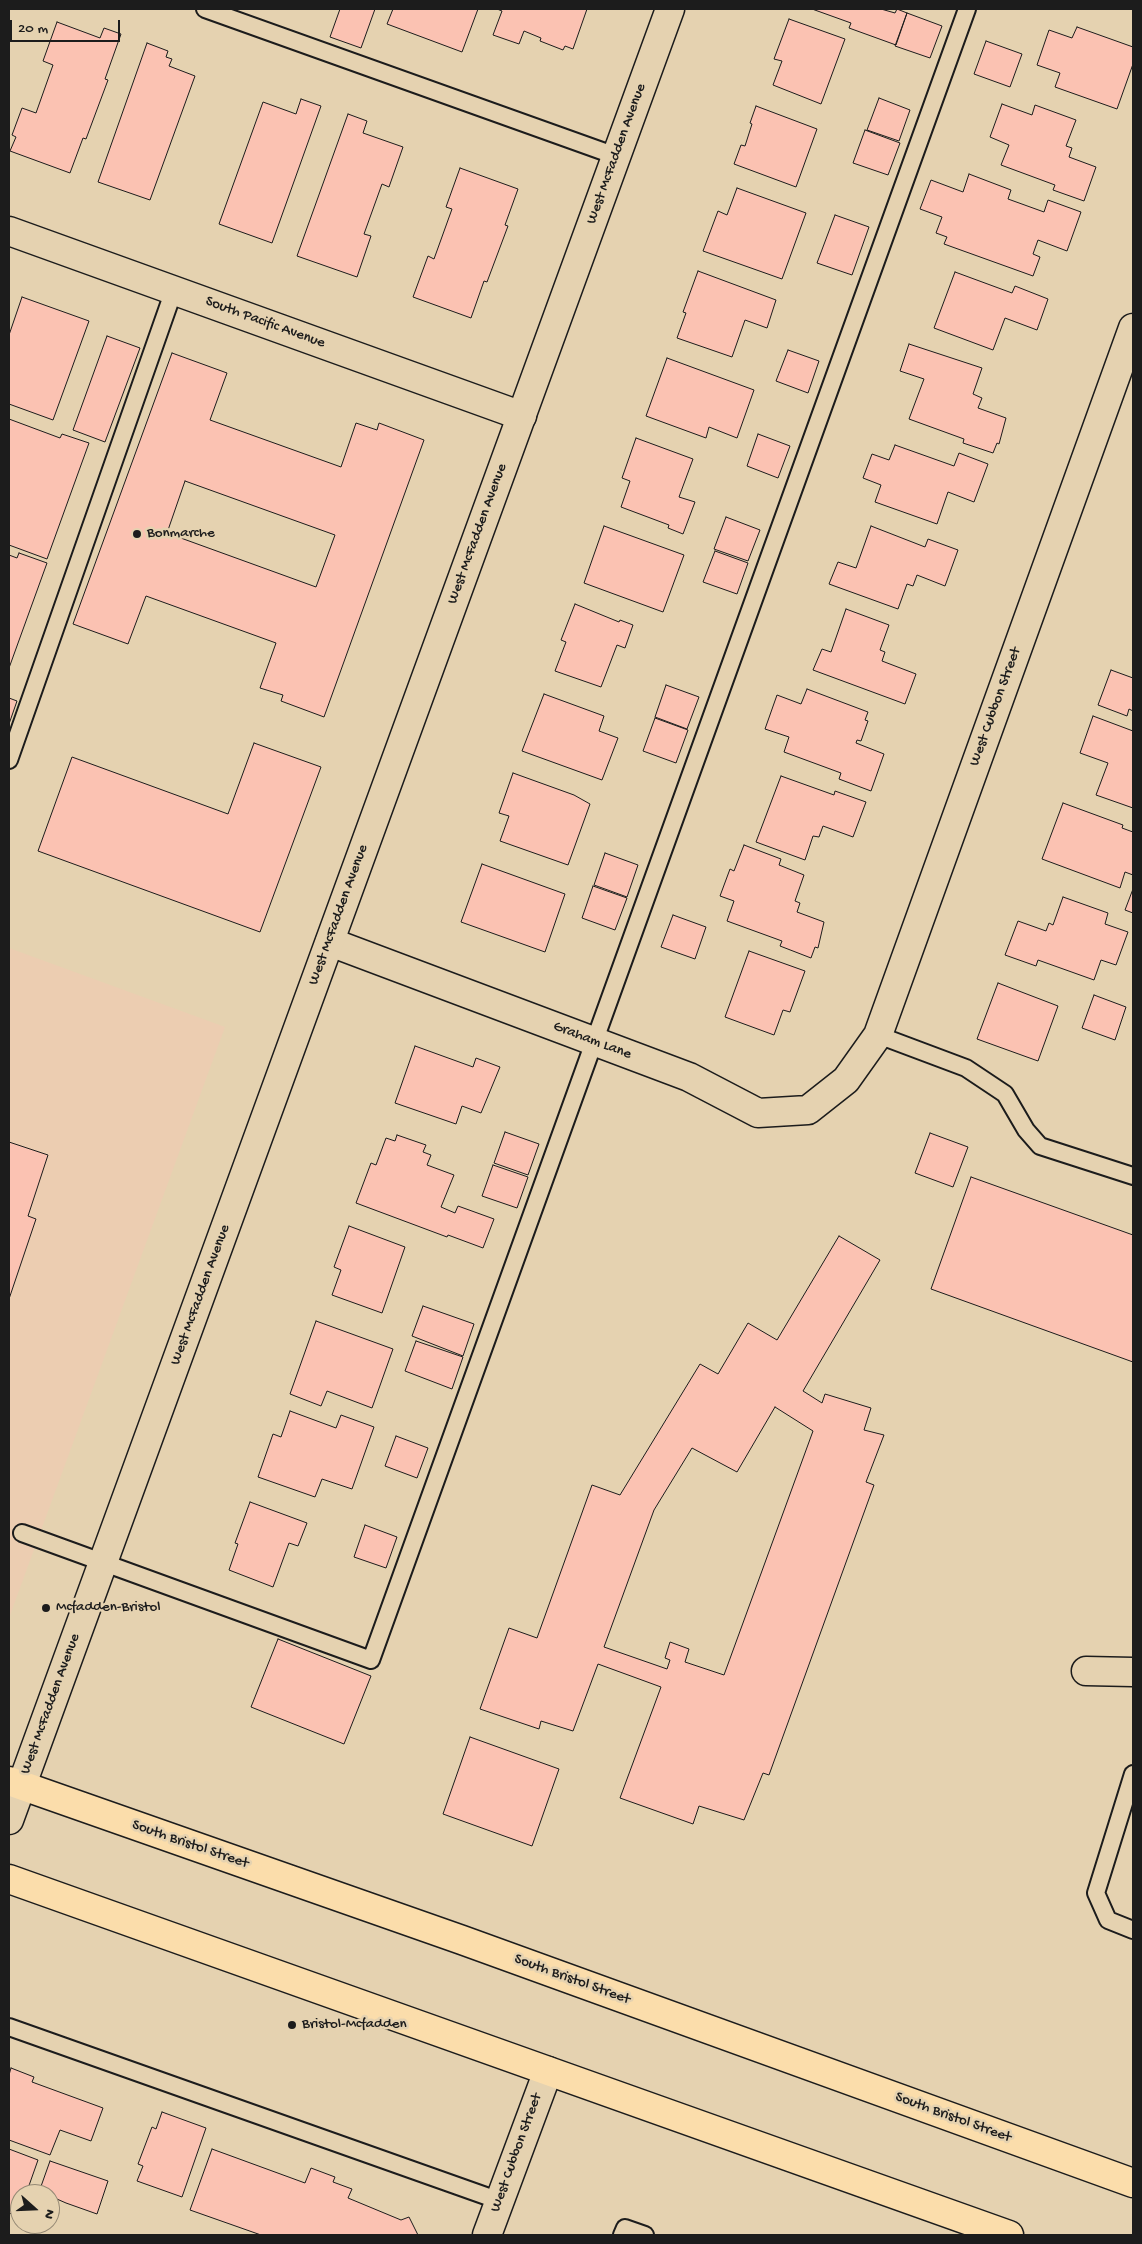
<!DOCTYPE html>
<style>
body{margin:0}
#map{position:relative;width:1142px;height:2244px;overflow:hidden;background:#e5d2b0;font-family:"Gochi Hand",sans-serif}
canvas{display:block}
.frame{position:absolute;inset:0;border:10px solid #1c1c1c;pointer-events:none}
.north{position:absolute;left:10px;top:2184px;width:50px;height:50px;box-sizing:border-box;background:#e5d2b0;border:1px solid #958975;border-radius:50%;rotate:110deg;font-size:14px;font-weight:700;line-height:20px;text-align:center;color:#1c1c1c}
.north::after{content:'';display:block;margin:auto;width:18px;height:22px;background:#1c1c1c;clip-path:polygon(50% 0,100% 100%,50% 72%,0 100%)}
.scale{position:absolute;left:10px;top:20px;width:110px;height:22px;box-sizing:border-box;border:2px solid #1c1c1c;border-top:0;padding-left:6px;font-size:15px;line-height:18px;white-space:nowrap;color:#1c1c1c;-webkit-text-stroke:4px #e5d2b0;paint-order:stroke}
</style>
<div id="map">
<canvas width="1142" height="2244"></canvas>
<div class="frame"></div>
<div class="north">N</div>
<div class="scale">20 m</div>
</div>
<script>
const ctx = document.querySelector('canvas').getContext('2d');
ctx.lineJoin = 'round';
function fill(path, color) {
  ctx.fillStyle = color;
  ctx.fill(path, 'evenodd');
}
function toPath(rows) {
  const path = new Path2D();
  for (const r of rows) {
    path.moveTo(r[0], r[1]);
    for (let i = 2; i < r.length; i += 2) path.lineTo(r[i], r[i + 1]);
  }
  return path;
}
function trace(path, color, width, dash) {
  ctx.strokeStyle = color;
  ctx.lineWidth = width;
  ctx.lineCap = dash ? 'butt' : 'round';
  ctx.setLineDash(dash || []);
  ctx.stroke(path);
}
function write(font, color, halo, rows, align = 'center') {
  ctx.font = font + ' "Gochi Hand",sans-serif';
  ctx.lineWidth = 5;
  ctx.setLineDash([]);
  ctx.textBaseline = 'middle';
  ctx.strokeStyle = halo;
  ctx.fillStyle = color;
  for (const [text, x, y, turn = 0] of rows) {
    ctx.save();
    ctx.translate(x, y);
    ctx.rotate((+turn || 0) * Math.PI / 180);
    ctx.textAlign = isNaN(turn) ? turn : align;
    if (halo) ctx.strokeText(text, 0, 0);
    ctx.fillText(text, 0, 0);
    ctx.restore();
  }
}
fill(toPath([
 [9,948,225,1027,9,1618]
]), '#eccdb1');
const building = toPath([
 [340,9,375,9,361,48,330,37,340,9],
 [393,9,478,9,462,52,387,24,393,9],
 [497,9,587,9,573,49,565,46,563,50,540,41,541,38,524,31,519,44,493,35,502,11,497,9],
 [812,9,881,9,895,13,897,9,907,13,896,45,849,28,851,23,812,9],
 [907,13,942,26,930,58,895,46,907,13],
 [789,19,845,39,821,104,773,85,782,61,774,59,789,19],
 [57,22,100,38,104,28,121,34,105,79,108,80,86,139,83,138,70,173,10,151,16,137,12,135,22,108,36,113,53,65,43,61,57,22],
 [1077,27,1133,47,1133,64,1117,109,1055,87,1060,73,1037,65,1049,30,1072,38,1077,27],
 [986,41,1022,54,1010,87,974,74,986,41],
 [147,43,168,51,166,57,172,59,169,66,195,76,150,200,98,182,147,43],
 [879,98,910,110,899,141,867,130,879,98],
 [301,99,321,106,272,243,219,224,263,102,296,114,301,99],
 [1002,104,1032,115,1035,105,1076,120,1066,146,1072,148,1069,157,1096,167,1084,201,1053,190,1055,185,1001,165,1009,145,990,137,1002,104],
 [756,106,817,129,796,187,734,164,741,145,745,146,752,124,750,123,756,106],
 [348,114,367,121,363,133,403,147,389,187,382,184,364,234,371,236,357,277,297,256,348,114],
 [865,130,900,143,888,175,853,163,865,130],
 [460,168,518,189,505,225,508,226,487,282,484,281,471,318,413,297,428,256,434,259,452,209,446,207,460,168],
 [969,174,1011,190,1008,199,1044,212,1048,200,1081,212,1067,251,1038,240,1033,254,1040,257,1033,276,944,244,947,237,936,233,942,217,920,209,931,180,963,192,969,174],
 [737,188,806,213,782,279,703,251,718,211,727,215,737,188],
 [835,215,869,227,852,275,817,263,835,215],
 [698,271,776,300,767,328,745,320,732,357,677,338,686,313,683,312,698,271],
 [955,272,1012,293,1015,286,1048,299,1037,330,1005,318,993,350,934,328,955,272],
 [22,297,89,321,53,420,9,404,9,335,22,297],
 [107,336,140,348,105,442,73,430,107,336],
 [909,344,982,368,973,394,982,398,978,408,1006,418,999,444,997,443,993,453,963,443,964,439,909,419,924,379,900,371,909,344],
 [788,350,819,361,808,393,776,381,788,350],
 [172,353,227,373,210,420,341,467,356,423,377,430,379,423,424,440,324,717,281,701,283,695,260,688,276,643,146,596,128,644,73,624,172,353],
 [185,481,335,535,316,587,167,533,185,481],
 [667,358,754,390,737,438,709,427,706,438,646,416,667,358],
 [9,419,60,438,62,434,89,443,47,559,9,545,9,419],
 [758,434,790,446,778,478,747,466,758,434],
 [636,438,693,459,679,497,695,502,683,534,668,528,669,525,621,507,630,481,622,478,636,438],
 [895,445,954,466,959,453,988,464,974,502,948,492,937,524,875,502,881,485,863,478,872,454,889,460,895,445],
 [726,517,760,530,748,561,714,549,726,517],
 [604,526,684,555,663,612,584,583,604,526],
 [871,526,925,547,928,539,958,550,945,586,917,575,913,586,907,584,898,609,829,584,838,562,856,568,871,526],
 [715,551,748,563,737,594,703,582,715,551],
 [19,553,47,563,9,668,9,555,17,558,19,553],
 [575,604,619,622,620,620,633,625,625,648,617,645,601,687,555,671,566,642,561,640,575,604],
 [846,609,889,625,880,650,885,652,882,661,916,674,905,704,813,670,822,649,831,652,846,609],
 [1111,670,1133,678,1133,711,1129,709,1127,716,1098,705,1111,670],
 [666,685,699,697,687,729,655,717,666,685],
 [807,689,868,712,865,720,868,721,861,741,857,740,856,743,884,754,871,791,839,779,841,773,784,752,789,737,765,729,777,695,801,704,807,689],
 [544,694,604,716,599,731,618,738,602,780,522,751,544,694],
 [9,698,17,701,9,724,9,698],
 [1093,716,1133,731,1133,808,1096,795,1108,763,1080,753,1093,716],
 [655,718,688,730,676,763,643,751,655,718],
 [254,743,321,767,260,932,38,851,72,757,228,814,254,743],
 [513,773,574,795,590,804,568,865,500,841,509,816,499,813,513,773],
 [781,776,834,795,835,791,866,802,853,837,823,826,819,837,813,836,805,860,756,842,781,776],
 [1063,803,1123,825,1122,828,1133,832,1133,875,1125,872,1120,888,1042,859,1063,803],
 [744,845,781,859,779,865,804,875,795,901,800,903,797,912,824,922,818,948,815,947,811,958,780,946,782,941,727,921,734,901,720,896,730,869,734,871,744,845],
 [605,853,638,865,627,897,594,885,605,853],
 [482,864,565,894,545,952,461,922,482,864],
 [593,886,627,898,615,930,582,918,593,886],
 [1133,889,1133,913,1125,910,1133,889],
 [1063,897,1108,913,1105,924,1128,932,1116,965,1101,960,1094,980,1038,960,1036,966,1005,955,1018,921,1046,931,1049,923,1053,925,1063,897],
 [673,915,706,927,695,959,661,947,673,915],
 [749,951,805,971,790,1012,783,1010,774,1035,725,1017,749,951],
 [998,983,1058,1006,1038,1061,977,1039,998,983],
 [1094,995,1126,1007,1115,1040,1082,1028,1094,995],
 [415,1046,473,1067,476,1058,500,1067,481,1113,462,1106,456,1124,395,1103,415,1046],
 [505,1132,539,1144,528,1175,494,1163,505,1132],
 [930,1133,968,1147,953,1187,915,1173,930,1133],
 [397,1135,426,1145,423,1152,431,1155,427,1165,454,1175,441,1207,455,1213,458,1206,494,1219,483,1248,448,1235,447,1237,356,1203,371,1163,376,1165,386,1138,395,1141,397,1135],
 [9,1142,48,1155,28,1216,36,1219,9,1299,9,1142],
 [493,1165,528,1177,517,1208,482,1196,493,1165],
 [971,1177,1133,1235,1133,1362,931,1289,971,1177],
 [349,1226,405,1247,382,1313,332,1295,341,1270,334,1267,349,1226],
 [839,1236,880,1260,803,1391,822,1403,825,1394,871,1408,864,1430,884,1435,866,1482,874,1485,769,1775,763,1773,744,1820,699,1806,693,1824,620,1798,661,1687,598,1664,573,1731,541,1721,539,1729,480,1709,509,1628,537,1638,592,1485,620,1495,700,1364,718,1374,748,1323,777,1340,839,1236],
 [775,1407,813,1431,724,1675,685,1662,689,1649,670,1642,665,1658,670,1660,667,1669,604,1647,654,1510,692,1448,737,1472,775,1407],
 [423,1306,474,1324,463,1356,412,1336,423,1306],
 [316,1321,393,1349,372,1408,327,1391,321,1406,290,1394,316,1321],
 [416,1341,463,1357,452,1389,405,1371,416,1341],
 [290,1411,336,1428,341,1415,374,1427,352,1489,322,1479,315,1497,258,1477,273,1434,281,1437,290,1411],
 [396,1436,428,1448,417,1478,385,1466,396,1436],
 [250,1502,307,1523,298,1546,289,1543,273,1587,229,1570,238,1544,235,1543,250,1502],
 [365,1525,397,1537,386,1568,354,1557,365,1525],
 [278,1639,371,1676,344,1744,251,1707,278,1639],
 [470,1737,559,1769,532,1846,443,1814,470,1737],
 [11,2068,34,2077,32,2082,103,2108,91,2141,60,2130,50,2155,9,2140,9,2075,11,2068],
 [162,2112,206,2128,182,2197,137,2181,143,2166,138,2164,152,2127,156,2129,162,2112],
 [9,2149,38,2160,26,2194,20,2194,20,2210,18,2216,9,2213,9,2149],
 [212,2149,305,2183,311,2168,335,2177,333,2182,352,2189,348,2198,401,2220,409,2217,418,2235,261,2235,190,2210,212,2149],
 [50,2161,108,2181,97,2214,66,2203,50,2196,50,2194,39,2192,50,2161]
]);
fill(building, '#fbc2b2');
trace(building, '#1c1c1c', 1);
const service = toPath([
 [205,9,616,156],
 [9,760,174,290],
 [878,1035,966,1068,1005,1094,1026,1130,1040,1146,1133,1176],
 [22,1533,371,1660,967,9],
 [1133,1774,1096,1893,1108,1920,1133,1930],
 [9,2027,500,2201],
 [622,2235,625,2228,645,2235]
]);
const minor = toPath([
 [9,231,522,416],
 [330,942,689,1077,758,1113,808,1110,846,1080,878,1035,1133,328],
 [1086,1671,1133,1672],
 [487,2235,548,2071]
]);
const tertiary = toPath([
 [9,1820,670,9]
]);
const primary = toPath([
 [9,1781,462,1940,1133,2183],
 [9,1879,1009,2235]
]);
trace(service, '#1c1c1c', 20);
trace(minor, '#1c1c1c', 31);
trace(tertiary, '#1c1c1c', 31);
trace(primary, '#1c1c1c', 31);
trace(service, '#e5d2b0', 16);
trace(minor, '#e5d2b0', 28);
trace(tertiary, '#e5d2b0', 28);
trace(primary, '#fbddab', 28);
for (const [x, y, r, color] of [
 [137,534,5,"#1c1c1c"],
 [46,1608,5,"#1c1c1c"],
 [292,2025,5,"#1c1c1c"]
]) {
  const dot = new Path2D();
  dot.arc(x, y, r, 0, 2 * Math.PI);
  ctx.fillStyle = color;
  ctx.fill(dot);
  trace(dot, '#e5d2b0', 2);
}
write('15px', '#1c1c1c', '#e5d2b0', [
 ["West McFadden Avenue",617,154,-70],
 ["South Pacific Avenue",265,323,20],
 ["West McFadden Avenue",478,534,-70],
 ["West Cubbon Street",996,707,-70],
 ["West McFadden Avenue",339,915,-70],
 ["Graham Lane",592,1041,21],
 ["West McFadden Avenue",201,1295,-70],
 ["West McFadden Avenue",51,1704,-70],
 ["South Bristol Street",190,1845,19],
 ["South Bristol Street",572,1980,20],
 ["South Bristol Street",953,2118,20],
 ["West Cubbon Street",517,2153,-70]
]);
write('15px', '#1c1c1c', '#e5d2b0', [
 ["Bonmarche",147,534],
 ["Mcfadden-Bristol",56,1608],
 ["Bristol-Mcfadden",302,2025]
], 'left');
</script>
